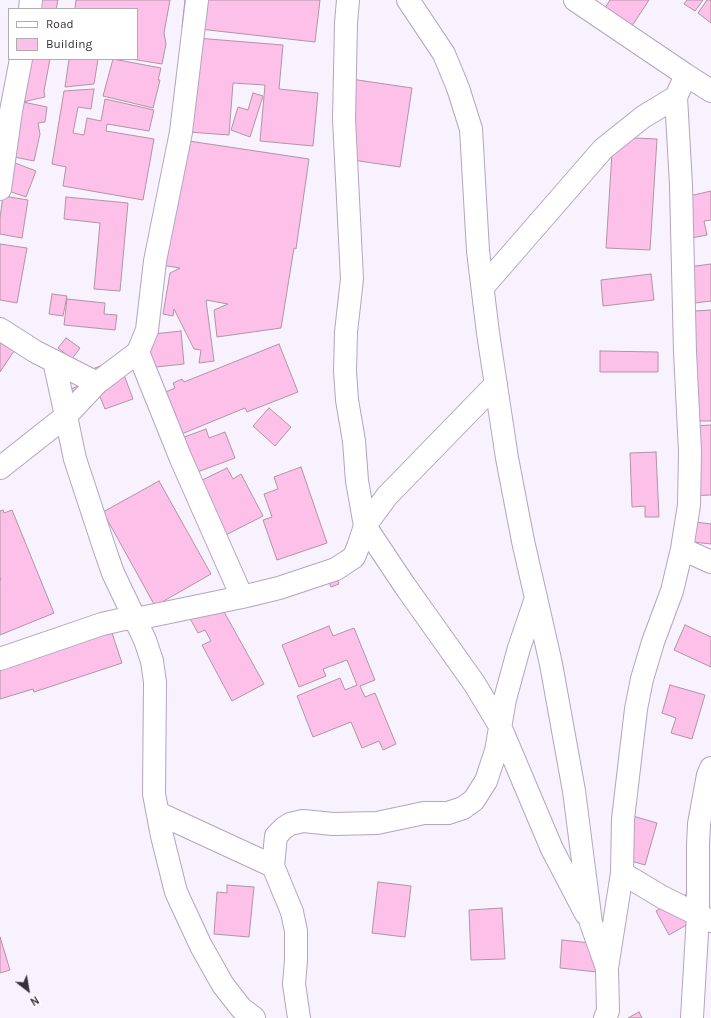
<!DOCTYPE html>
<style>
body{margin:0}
#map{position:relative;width:711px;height:1018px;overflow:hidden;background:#f8f2ff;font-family:Karla,sans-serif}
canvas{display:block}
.legend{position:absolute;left:8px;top:8px;width:130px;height:52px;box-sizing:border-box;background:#fff;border:1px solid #afacb1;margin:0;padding:5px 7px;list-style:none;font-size:12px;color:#362f3b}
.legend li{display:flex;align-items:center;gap:8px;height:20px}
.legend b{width:20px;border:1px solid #afacb1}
.north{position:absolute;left:8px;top:970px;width:40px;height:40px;-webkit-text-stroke:3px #fff;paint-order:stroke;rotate:149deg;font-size:11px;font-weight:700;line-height:16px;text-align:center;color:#362f3b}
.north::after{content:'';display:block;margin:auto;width:14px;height:18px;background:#362f3b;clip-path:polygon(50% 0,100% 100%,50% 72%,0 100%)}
</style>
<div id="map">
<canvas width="711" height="1018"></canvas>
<ul class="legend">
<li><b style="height:5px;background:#fff"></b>Road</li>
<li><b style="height:11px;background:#fdc0e8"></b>Building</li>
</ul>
<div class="north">N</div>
</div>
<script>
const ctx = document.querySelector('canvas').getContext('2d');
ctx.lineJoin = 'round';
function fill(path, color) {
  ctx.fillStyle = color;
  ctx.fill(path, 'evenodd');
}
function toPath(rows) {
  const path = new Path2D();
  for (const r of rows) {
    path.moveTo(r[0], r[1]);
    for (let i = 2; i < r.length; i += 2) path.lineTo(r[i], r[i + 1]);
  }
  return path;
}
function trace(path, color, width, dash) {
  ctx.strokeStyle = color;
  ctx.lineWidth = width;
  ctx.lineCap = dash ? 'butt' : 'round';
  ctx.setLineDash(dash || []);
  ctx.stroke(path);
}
const building = toPath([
 [26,0,58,0,56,9,24,9,26,0],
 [76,0,170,0,164,33,166,44,162,64,131,59,137,59,137,9,75,9,76,0],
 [185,0,320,0,315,42,182,27,185,0],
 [610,0,649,0,630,29,603,11,610,0],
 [687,0,703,0,695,11,684,4,687,0],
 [707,0,711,0,711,23,698,13,707,0],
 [184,37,283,45,279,89,318,93,313,146,260,141,265,85,233,83,229,135,175,131,184,37],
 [10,59,50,59,44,91,45,97,23,102,47,107,45,122,38,123,40,134,34,161,0,154,10,59],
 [69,59,98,59,94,84,65,87,69,59],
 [113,59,161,68,158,80,160,80,153,108,103,96,113,59],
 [351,79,412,88,400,167,339,158,351,79],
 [94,89,91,109,78,107,73,133,84,135,87,118,101,121,105,99,154,110,149,131,107,124,106,131,154,139,143,200,63,186,66,167,52,164,64,91,94,89],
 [253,93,263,96,250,137,231,130,238,107,248,110,253,93],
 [613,137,657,139,650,250,606,248,613,137],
 [169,138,309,159,296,249,294,248,281,328,217,337,214,310,228,304,206,300,214,361,199,363,201,350,194,349,174,309,173,316,163,314,170,273,180,268,161,265,169,138],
 [10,161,36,171,26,197,0,188,10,161],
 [711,191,711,220,704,221,707,235,681,240,672,200,711,191],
 [3,196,28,200,22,238,0,234,0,218,3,196],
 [66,197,128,203,120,291,94,289,100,223,64,219,66,197],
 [0,244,27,248,17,303,0,300,0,244],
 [711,264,711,301,679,305,674,269,711,264],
 [651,274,654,300,603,306,601,280,651,274],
 [52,294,67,296,63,316,49,314,52,294],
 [67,299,105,303,104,314,117,315,115,330,64,325,67,299],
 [711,310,711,421,691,421,695,311,711,310],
 [181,331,184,364,147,368,144,335,181,331],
 [0,338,16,348,0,372,0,338],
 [66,338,80,348,72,359,58,348,66,338],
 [279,344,298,392,247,412,245,408,167,440,161,394,175,388,173,383,182,379,184,382,279,344],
 [600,351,658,352,658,372,600,372,600,351],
 [118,359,133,399,105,409,94,382,72,402,68,390,94,380,90,370,118,359],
 [269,408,291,427,275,446,253,426,269,408],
 [711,425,711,495,688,496,679,427,711,425],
 [206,429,209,438,225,432,235,458,184,477,171,442,206,429],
 [656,452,659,517,645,517,645,506,632,507,630,453,656,452],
 [301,467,327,543,277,560,263,520,272,517,264,494,278,489,274,477,301,467],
 [227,468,233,479,241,474,263,516,216,540,188,487,227,468],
 [159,481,211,574,155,606,103,512,159,481],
 [3,510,4,513,12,510,54,613,0,635,0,581,1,580,0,577,0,511,3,510],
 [695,522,711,524,711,544,693,542,695,522],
 [334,572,339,584,331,587,326,575,334,572],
 [217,599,264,684,232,701,202,645,211,641,205,630,198,633,188,615,217,599],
 [108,621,122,663,34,692,33,689,0,699,0,656,108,621],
 [685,625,711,637,711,667,674,650,685,625],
 [329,626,333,636,354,628,375,680,360,686,365,697,375,693,396,744,383,750,379,741,362,748,351,722,313,737,297,696,340,678,345,690,357,685,347,660,323,669,326,676,299,687,282,645,329,626],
 [670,685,705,695,692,739,671,733,676,718,662,713,670,685],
 [626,814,657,823,645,865,614,856,626,814],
 [378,882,411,886,405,937,372,933,378,882],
 [227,885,254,887,249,937,214,934,217,892,227,893,227,885],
 [696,889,709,912,669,935,656,911,696,889],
 [502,908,505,959,471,960,469,910,502,908],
 [0,937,10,970,0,973,0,937],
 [562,940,600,944,597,972,560,968,562,940],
 [639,1012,642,1018,628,1018,639,1012]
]);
fill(building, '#fdc0e8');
trace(building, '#b193a6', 1);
const minor = toPath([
 [197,0,181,132,155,261,147,330,138,352,97,383,66,416,75,459,104,547,113,573,145,640,152,661,155,682,154,794,162,836,176,892,201,946,223,985,241,1008,254,1018],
 [348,0,346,23,344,119,352,279,346,332,345,371,347,400,354,441,357,481,365,526,405,586,474,683,500,726,552,849,586,914],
 [408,0,444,54,458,88,471,129,478,251,488,333,507,458,523,541,551,664,574,791,591,923,607,968],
 [575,0,686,75,711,91],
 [30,9,31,0],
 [0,189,11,111,21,59],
 [483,287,603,149,643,117,676,97,686,75],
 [0,329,36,352,97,383],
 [138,352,181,459,242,597],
 [0,468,66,416,54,361],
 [682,549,711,562],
 [0,659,102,624,124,619,136,619,242,597,279,588,336,569,354,557,358,547,365,526,387,496,496,384],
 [158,813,273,866],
 [622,873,662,897,711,921],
 [299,1018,294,984,296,960,296,931,292,912,273,866,276,836,284,828,290,824,303,821,333,824,377,823,424,813,448,813,463,808,474,800,486,781,496,751,505,699,519,648,536,598],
 [605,1018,608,1011,607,968,622,873,623,819,636,709,642,679,653,642,672,591,682,549,689,505,690,452,685,352,681,185,676,97],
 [692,1018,698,915,698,845,699,824,708,775,711,768]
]);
trace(minor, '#b3a4c1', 24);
trace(minor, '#fff', 22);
</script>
